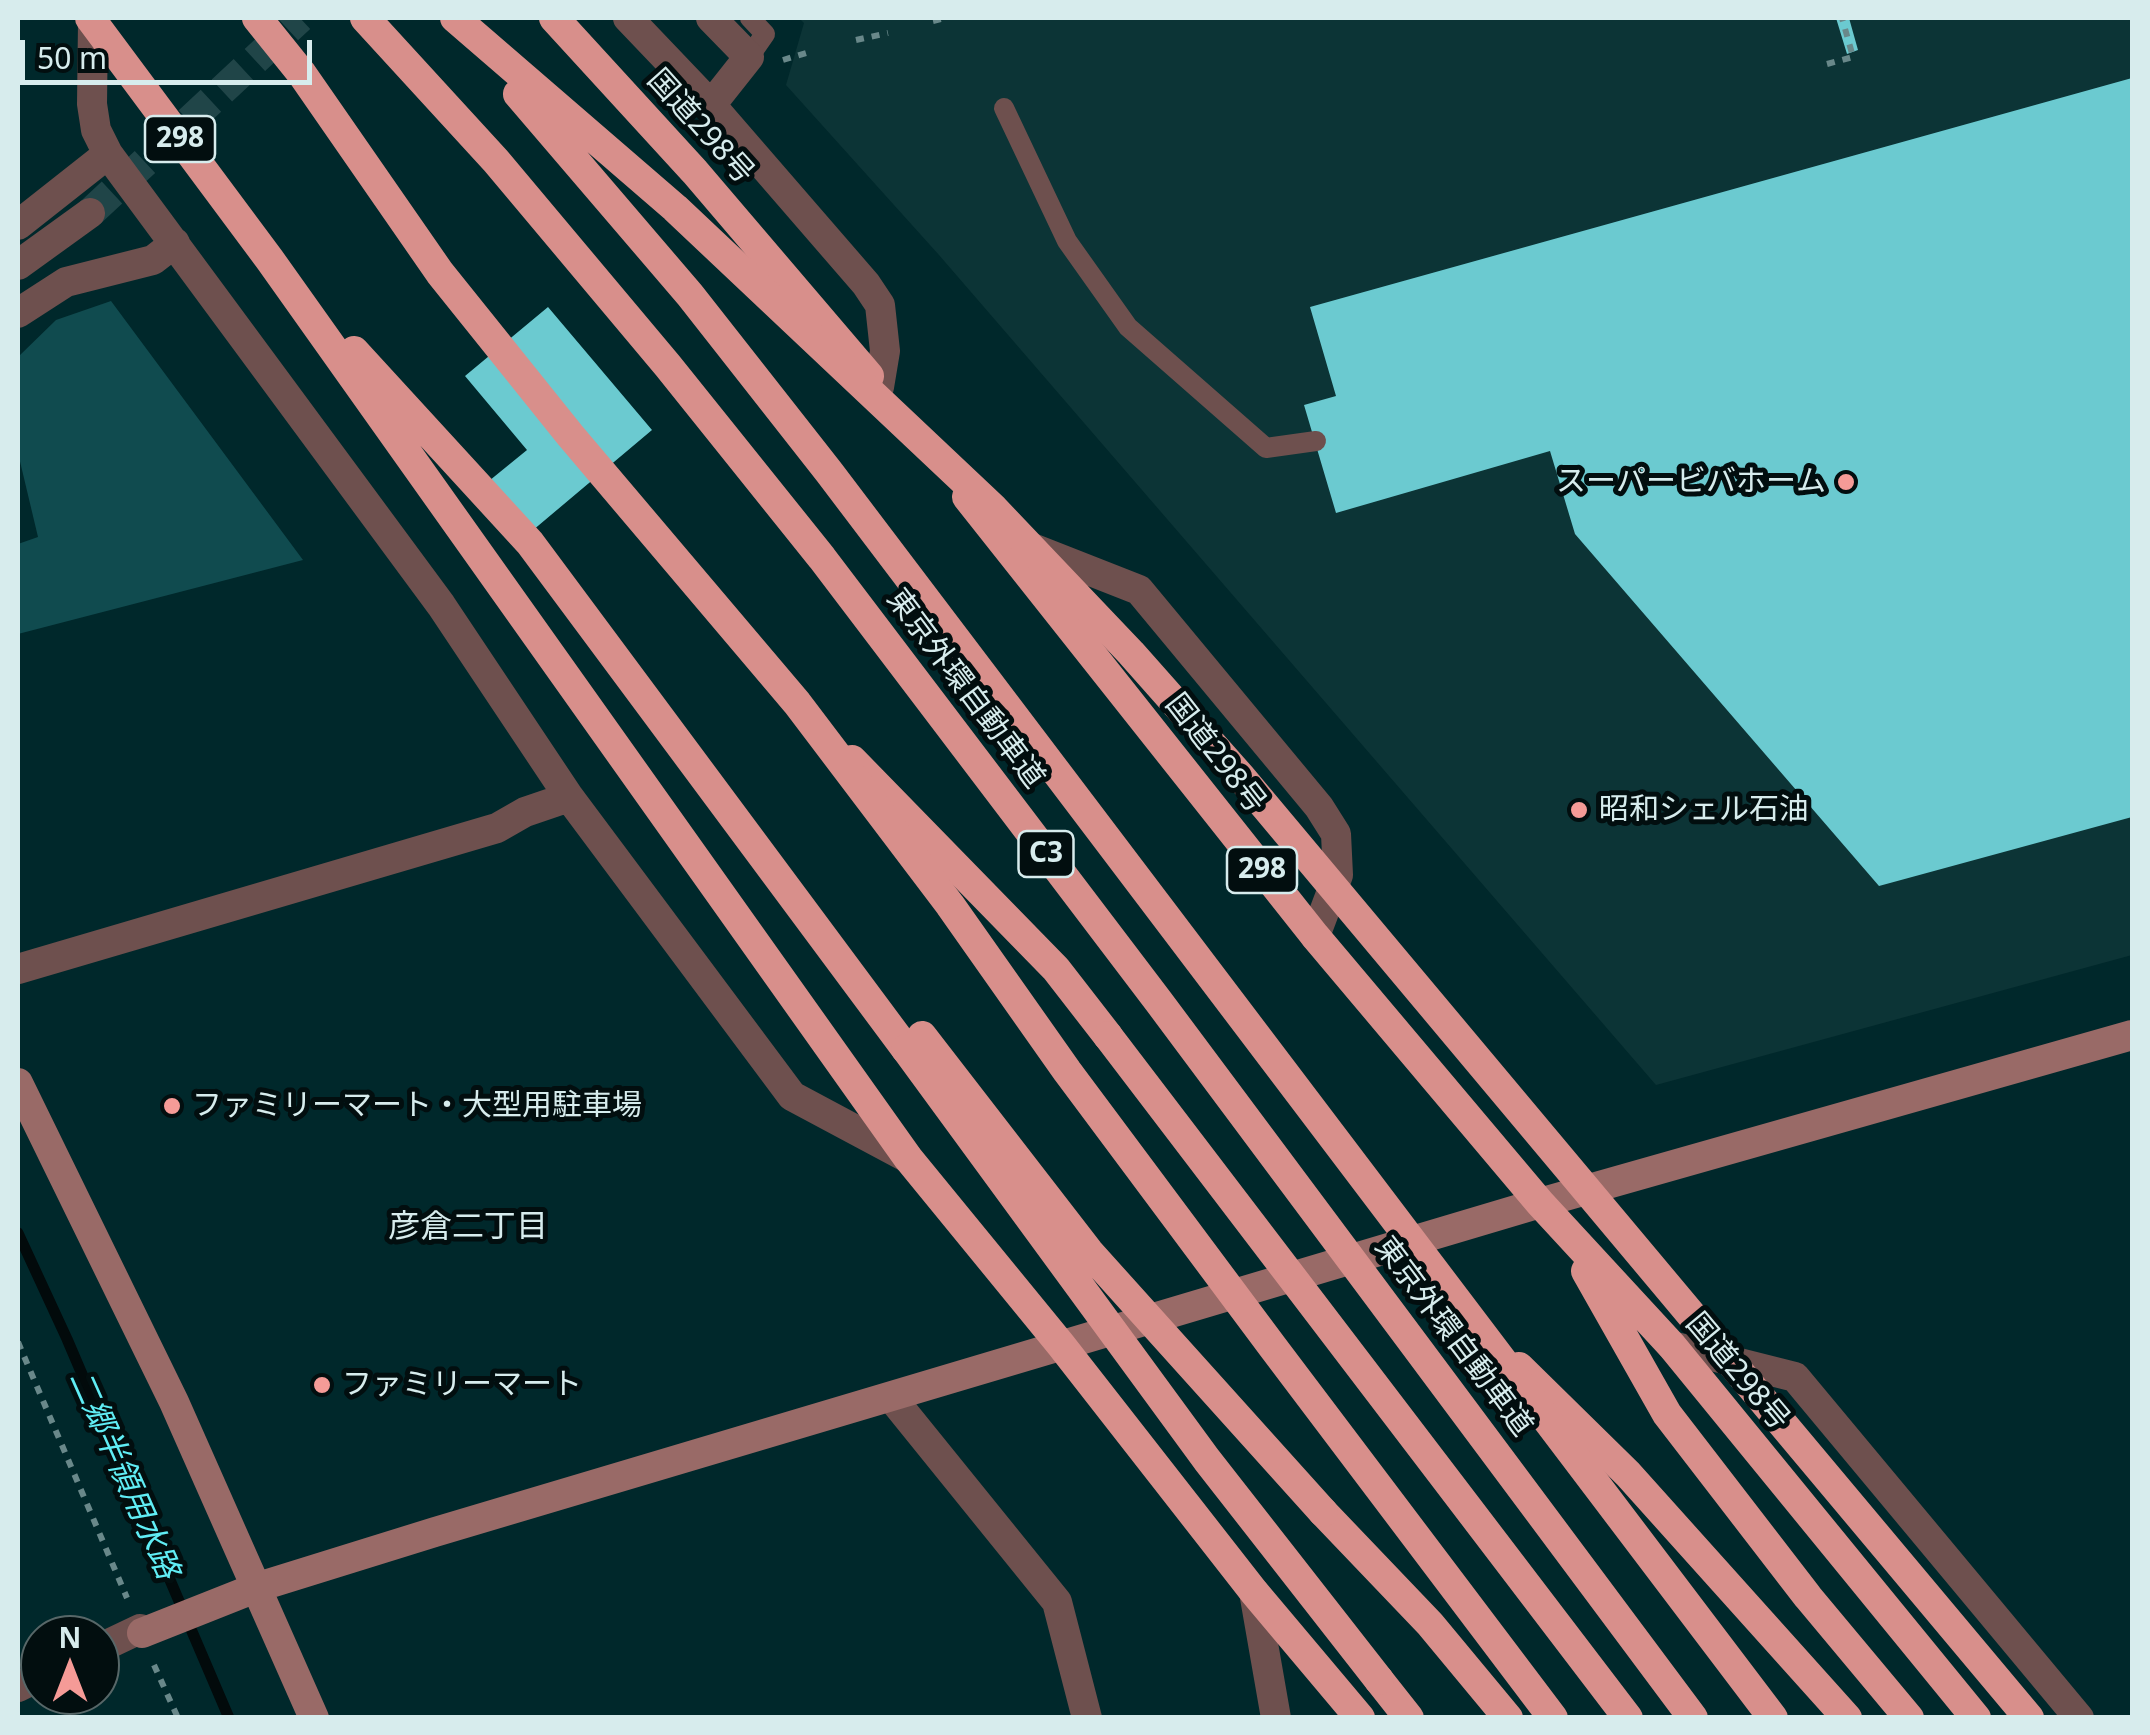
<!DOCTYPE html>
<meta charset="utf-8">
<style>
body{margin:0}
#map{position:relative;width:2150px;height:1735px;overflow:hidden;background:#00282b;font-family:"Noto Sans",sans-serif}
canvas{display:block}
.frame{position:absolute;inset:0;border:20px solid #d7eced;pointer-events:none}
.north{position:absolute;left:20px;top:1615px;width:100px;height:100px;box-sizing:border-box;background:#020e0f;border:2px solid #576768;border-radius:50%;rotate:0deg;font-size:28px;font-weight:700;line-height:40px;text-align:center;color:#d7eced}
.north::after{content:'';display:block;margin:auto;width:35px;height:45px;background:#f59b97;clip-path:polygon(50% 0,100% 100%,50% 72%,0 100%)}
.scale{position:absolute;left:20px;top:40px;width:292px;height:45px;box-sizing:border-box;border:5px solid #d7eced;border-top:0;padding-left:12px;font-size:30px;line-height:35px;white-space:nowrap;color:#d7eced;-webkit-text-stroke:8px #020e0f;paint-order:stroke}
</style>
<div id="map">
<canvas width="2150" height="1735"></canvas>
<div class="frame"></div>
<div class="north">N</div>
<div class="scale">50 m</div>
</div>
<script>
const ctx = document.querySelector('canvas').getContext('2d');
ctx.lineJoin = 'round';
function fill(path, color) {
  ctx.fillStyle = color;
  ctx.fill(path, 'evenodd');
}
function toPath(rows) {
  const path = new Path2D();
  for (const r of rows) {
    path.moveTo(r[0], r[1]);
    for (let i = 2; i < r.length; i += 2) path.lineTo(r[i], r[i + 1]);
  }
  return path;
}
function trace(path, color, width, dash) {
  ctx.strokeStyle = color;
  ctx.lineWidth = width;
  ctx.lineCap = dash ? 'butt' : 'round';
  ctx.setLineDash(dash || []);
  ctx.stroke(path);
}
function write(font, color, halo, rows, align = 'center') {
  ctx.font = font + ' "Noto Sans","Noto Sans JP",sans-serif';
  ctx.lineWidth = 10;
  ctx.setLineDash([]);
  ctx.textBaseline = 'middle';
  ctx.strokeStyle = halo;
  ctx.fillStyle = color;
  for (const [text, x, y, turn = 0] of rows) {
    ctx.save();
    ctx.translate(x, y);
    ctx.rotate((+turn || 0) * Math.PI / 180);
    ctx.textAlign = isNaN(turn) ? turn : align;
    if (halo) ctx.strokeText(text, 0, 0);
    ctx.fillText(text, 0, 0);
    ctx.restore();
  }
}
fill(toPath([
 [799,18,2132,18,2132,955,1656,1085,939,255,786,85,804,23]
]), '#0c3436');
fill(toPath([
 [111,301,303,560,18,634,18,544,38,537,18,453,18,357,56,320]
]), '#104b4f');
trace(toPath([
 [18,1233,67,1339,229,1718]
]), '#020a0b', 11);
fill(toPath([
 [1836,18,1849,18,1858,50,1847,54],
 [2132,78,2132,817,1879,886,1575,534,1550,451,1336,513,1304,405,1336,396,1310,307],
 [548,307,652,430,526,536,484,485,527,450,465,376]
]), '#6bcad0');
trace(toPath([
 [90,213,300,18]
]), '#204548', 30, [30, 15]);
trace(toPath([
 [933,21,946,18],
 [856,40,888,33],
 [783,60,806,53],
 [1827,64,1853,57,1842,18],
 [18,1342,127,1598],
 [154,1665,178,1718]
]), '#69888a', 6, [8, 8]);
trace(toPath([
 [749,57,765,34,750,18],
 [1004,108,1067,241,1128,327,1266,448,1316,441]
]), '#6e504e', 20);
trace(toPath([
 [628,18,711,105,866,284,880,305,885,351,879,387],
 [93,22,92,104,96,130,108,154,441,605,569,797,792,1096,908,1158],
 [711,105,749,57,711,18],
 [18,225,108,154],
 [18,265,90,213],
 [18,313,66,282,153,260,175,243],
 [1027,546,1139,590,1319,807,1336,834,1338,875,1315,936],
 [18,969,497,828,525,812,569,797],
 [1672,1346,1795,1377,2079,1718],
 [892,1398,1057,1602,1087,1718],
 [1254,1592,1276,1718],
 [100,1648,140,1629],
 [18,1687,40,1676]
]), '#6e504e', 30);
trace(toPath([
 [18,1083,174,1402,314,1718],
 [142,1633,258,1587,435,1532,1540,1203,2132,1035]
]), '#996a67', 30);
trace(toPath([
 [90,18,270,260,908,1158,1061,1345,1254,1592,1360,1718],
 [554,18,695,172,869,376],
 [354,351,530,543,906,1049],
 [967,497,1315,936,1540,1203,1672,1346,1976,1718],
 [852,760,1056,969,1108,1036],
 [1586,1271,1667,1414,1808,1597,1909,1718],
 [1519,1367,1628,1474,1847,1718],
 [1323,1512,1430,1624,1508,1718],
 [1379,1680,1409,1718]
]), '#d88f8b', 30);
trace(toPath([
 [257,18,302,74,440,273,570,435,797,703,950,905,1067,1071,1272,1346,1553,1718],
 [365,18,496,161,668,366,822,558,1159,1002,1693,1718],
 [455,18,675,208,994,509,1131,653,1240,776,2029,1718],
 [518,94,690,295,829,472,1773,1718],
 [922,1036,1089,1252,1323,1512],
 [1108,1036,1628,1718],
 [906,1049,1207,1460,1379,1680]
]), '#d88f8b', 30);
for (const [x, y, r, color] of [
 [1846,482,10,"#f59b97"],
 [1579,810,10,"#f59b97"],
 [172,1106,10,"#f59b97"],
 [322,1385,10,"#f59b97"]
]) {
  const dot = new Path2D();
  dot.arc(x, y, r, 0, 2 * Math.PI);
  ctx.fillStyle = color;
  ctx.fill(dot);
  trace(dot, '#020e0f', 4);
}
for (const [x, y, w] of [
 [180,139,70],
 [1046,854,55],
 [1262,870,70]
]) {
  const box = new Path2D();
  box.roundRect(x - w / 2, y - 23, w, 46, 8);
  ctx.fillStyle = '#020e0f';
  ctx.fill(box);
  trace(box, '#d7eced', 2.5);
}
write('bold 28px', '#d7eced', null, [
 ["298",180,139],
 ["C3",1046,854],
 ["298",1262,870]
]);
write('30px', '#d7eced', '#020e0f', [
 ["国道298号",700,127,48],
 ["東京外環自動車道",965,689,53],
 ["国道298号",1215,754,52],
 ["東京外環自動車道",1453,1337,53],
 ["国道298号",1737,1372,50]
]);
write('30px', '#d7eced', '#020e0f', [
 ["スーパービバホーム",1826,482,"right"],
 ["昭和シェル石油",1599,810],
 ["ファミリーマート・大型用駐車場",192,1106],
 ["ファミリーマート",342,1385]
], 'left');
write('32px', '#d7eced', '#020e0f', [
 ["彦倉二丁目",468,1228]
]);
write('italic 32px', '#60edf5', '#020e0f', [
 ["二郷半領用水路",123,1475,66]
]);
</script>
